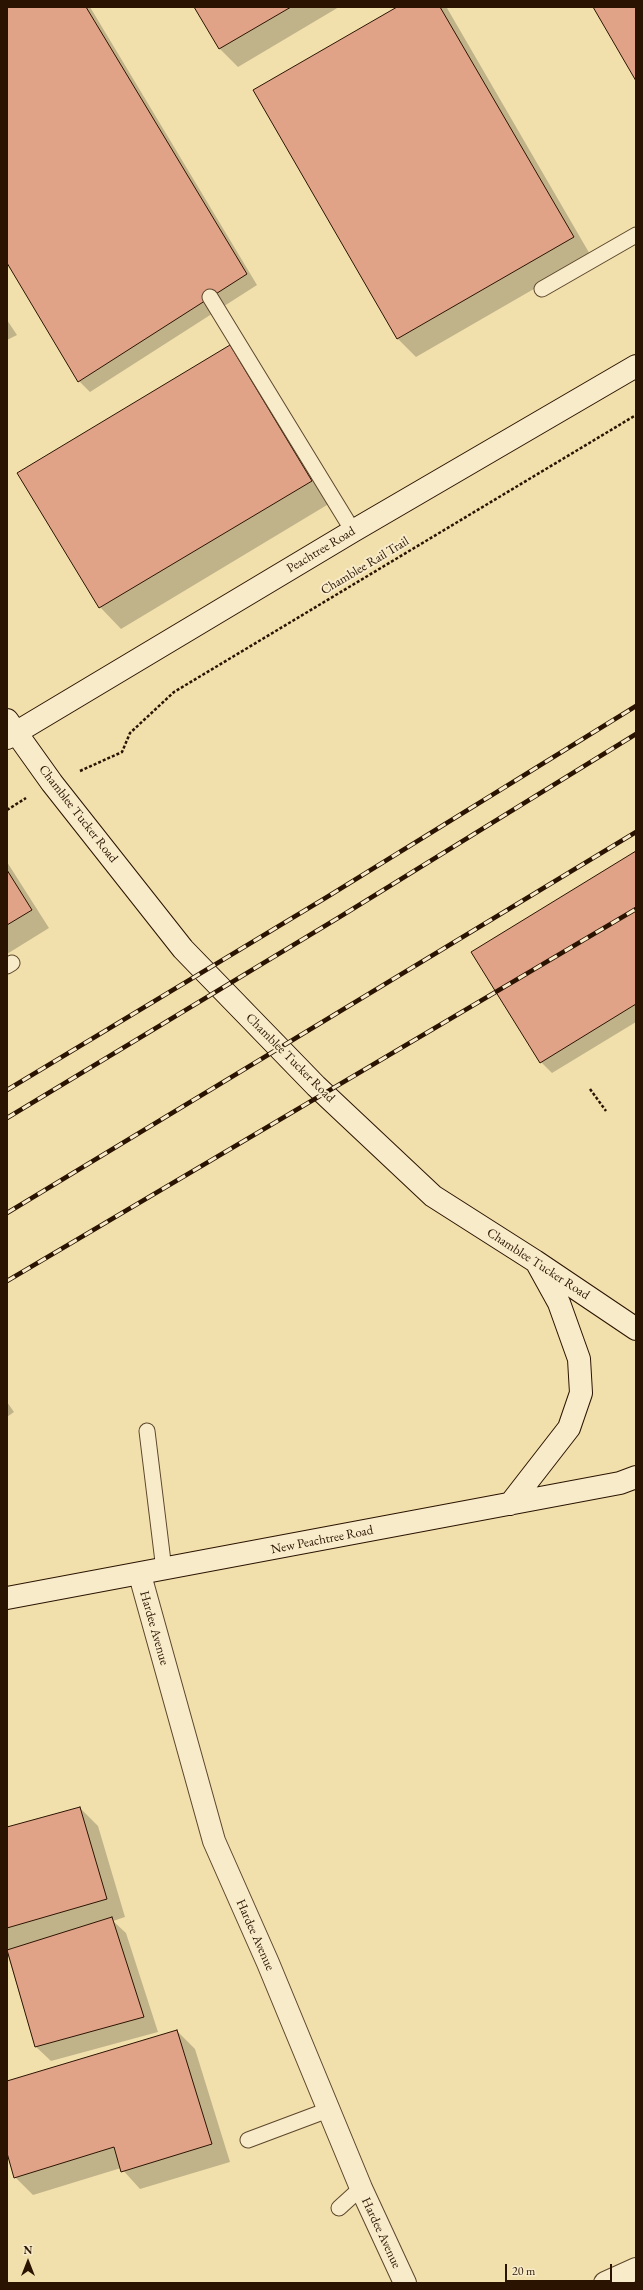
<!DOCTYPE html>
<style>
body{margin:0}
#map{position:relative;width:643px;height:2290px;overflow:hidden;background:#f2e0ac;font-family:"EB Garamond",serif}
canvas{display:block}
.frame{position:absolute;inset:0;border:8px solid #2b1301;pointer-events:none}
.north{position:absolute;left:8px;top:2242px;width:40px;height:40px;-webkit-text-stroke:3px #f7ebc9;paint-order:stroke;rotate:0deg;font-size:11px;font-weight:700;line-height:16px;text-align:center;color:#2b1301}
.north::after{content:'';display:block;margin:auto;width:14px;height:18px;background:#2b1301;clip-path:polygon(50% 0,100% 100%,50% 72%,0 100%)}
.scale{position:absolute;left:505px;top:2264px;width:107px;height:18px;box-sizing:border-box;border:2px solid #2b1301;border-top:0;padding-left:5px;font-size:12px;line-height:14px;white-space:nowrap;color:#2b1301;-webkit-text-stroke:3px #f7ebc9;paint-order:stroke}
</style>
<div id="map">
<canvas width="643" height="2290"></canvas>
<div class="frame"></div>
<div class="north">N</div>
<div class="scale">20 m</div>
</div>
<script>
const ctx = document.querySelector('canvas').getContext('2d');
ctx.lineJoin = 'round';
function fill(path, color) {
  ctx.fillStyle = color;
  ctx.fill(path, 'evenodd');
}
function toPath(rows) {
  const path = new Path2D();
  for (const r of rows) {
    path.moveTo(r[0], r[1]);
    for (let i = 2; i < r.length; i += 2) path.lineTo(r[i], r[i + 1]);
  }
  return path;
}
function trace(path, color, width, dash) {
  ctx.strokeStyle = color;
  ctx.lineWidth = width;
  ctx.lineCap = dash ? 'butt' : 'round';
  ctx.setLineDash(dash || []);
  ctx.stroke(path);
}
function write(font, color, halo, rows, align = 'center') {
  ctx.font = font + ' "EB Garamond",serif';
  ctx.lineWidth = 4;
  ctx.setLineDash([]);
  ctx.textBaseline = 'middle';
  ctx.strokeStyle = halo;
  ctx.fillStyle = color;
  for (const [text, x, y, turn = 0] of rows) {
    ctx.save();
    ctx.translate(x, y);
    ctx.rotate((+turn || 0) * Math.PI / 180);
    ctx.textAlign = isNaN(turn) ? turn : align;
    if (halo) ctx.strokeText(text, 0, 0);
    ctx.fillText(text, 0, 0);
    ctx.restore();
  }
}
fill(toPath([
 [7,7,90,7,257,285,90,392,79,381,7,261],
 [195,7,339,7,238,67,220,49],
 [399,7,447,8,591,256,416,357,398,339,254,90],
 [7,320,17,335,7,340],
 [230,346,251,368,332,502,121,629,100,607],
 [636,852,636,1022,552,1073,541,1062],
 [7,862,49,928,7,954],
 [7,1402,14,1412,7,1417],
 [80,1808,98,1826,125,1917,113,1921,126,1933,158,2032,51,2061,35,2046,7,1952,7,1828],
 [177,2031,195,2049,230,2162,140,2189,121,2168,33,2195,15,2177,7,2150,7,2082]
]), '#0003');
const building = toPath([
 [7,7,86,7,247,274,78,382,7,263,7,7],
 [194,7,291,7,219,49,194,7],
 [397,7,440,7,574,237,397,339,253,90,397,7],
 [593,7,636,7,636,81,593,7],
 [230,345,312,481,99,608,17,473,230,345],
 [636,851,636,1004,540,1063,471,952,636,851],
 [7,870,32,910,7,925,7,870],
 [80,1807,107,1899,7,1928,7,1827,80,1807],
 [112,1917,144,2017,35,2047,7,1950,112,1917],
 [177,2030,212,2144,121,2172,114,2147,14,2178,7,2153,7,2081,177,2030]
]);
fill(building, '#e1a388');
trace(building, '#2b1301', 1);
const lane = toPath([
 [542,289,636,235],
 [210,297,353,531],
 [7,966,12,963],
 [147,1431,164,1570],
 [248,2140,328,2110],
 [339,2208,361,2188]
]);
const street = toPath([
 [140,1575,214,1841,268,1963,361,2188,405,2283],
 [605,2283,636,2269]
]);
const secondary = toPath([
 [7,720,52,783,183,949,316,1086,433,1196,535,1261,636,1329],
 [7,738,353,531,636,366],
 [510,1504,569,1428,581,1393,579,1359,559,1303,538,1265],
 [7,1598,620,1483,636,1477]
]);
trace(lane, '#5d462c', 17);
trace(street, '#5d462c', 24);
trace(secondary, '#2b1301', 24);
trace(toPath([
 [80,771,122,752,130,733,174,692,636,415],
 [7,810,26,798],
 [590,1089,606,1111]
]), '#2b1301', 2.5, [3, 2]);
trace(lane, '#f7ebc9', 15);
trace(street, '#f7ebc9', 22);
trace(secondary, '#f7ebc9', 22);
const rail = toPath([
 [7,1090,327,897,636,706],
 [7,1118,338,918,636,734],
 [7,1213,636,832],
 [7,1281,636,909]
]);
trace(rail, '#2b1301', 4.5);
trace(rail, '#f7ebc9', 3, [9]);
write('13px', '#2b1301', '#f7ebc9', [
 ["Peachtree Road",321,550,-31],
 ["Chamblee Rail Trail",365,566,-31],
 ["Chamblee Tucker Road",78,814,52],
 ["Chamblee Tucker Road",290,1058,45],
 ["Chamblee Tucker Road",538,1264,33],
 ["New Peachtree Road",322,1540,-11],
 ["Hardee Avenue",154,1628,74],
 ["Hardee Avenue",255,1935,66],
 ["Hardee Avenue",381,2233,65]
]);
</script>
